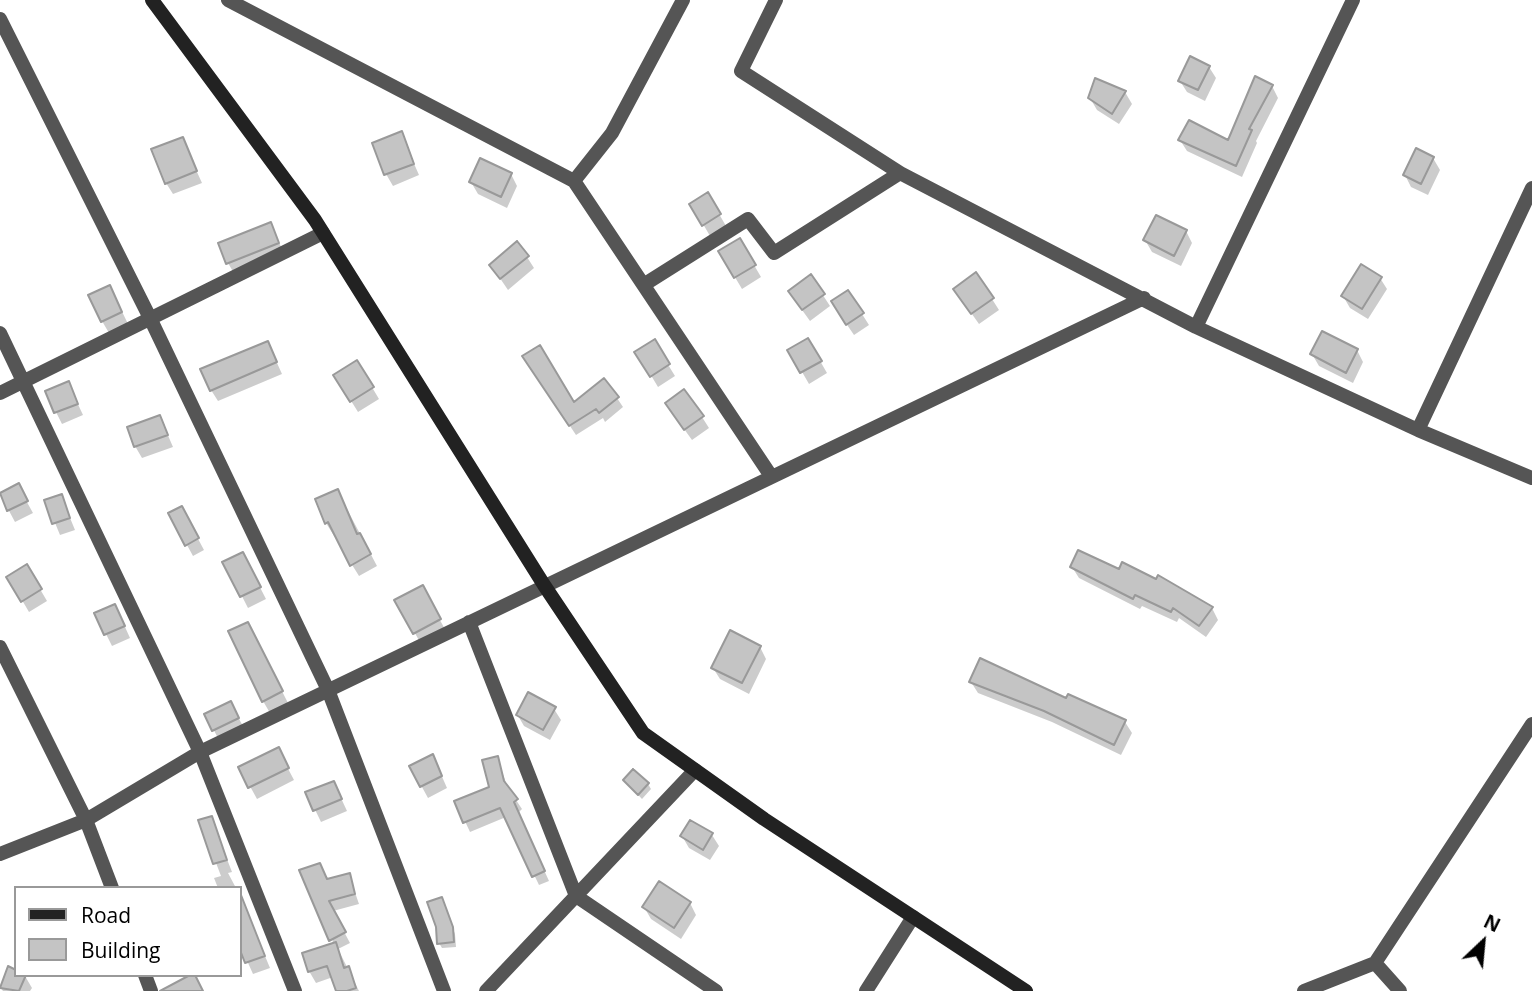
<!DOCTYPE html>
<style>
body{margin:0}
#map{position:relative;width:1532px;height:991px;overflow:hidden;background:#fff;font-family:"Open Sans",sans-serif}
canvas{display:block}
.legend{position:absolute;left:14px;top:886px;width:228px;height:91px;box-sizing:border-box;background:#fff;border:2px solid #999;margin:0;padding:9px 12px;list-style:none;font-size:21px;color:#000}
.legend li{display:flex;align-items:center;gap:14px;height:35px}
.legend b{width:35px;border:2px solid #999}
.north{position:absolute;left:1448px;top:907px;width:70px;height:70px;-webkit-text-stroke:5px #fff;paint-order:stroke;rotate:26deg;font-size:19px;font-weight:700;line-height:28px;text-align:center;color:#000}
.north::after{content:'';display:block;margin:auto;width:24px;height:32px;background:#000;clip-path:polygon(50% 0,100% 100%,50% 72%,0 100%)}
</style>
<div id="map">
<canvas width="1532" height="991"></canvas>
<ul class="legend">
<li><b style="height:9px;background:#222"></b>Road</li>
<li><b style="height:19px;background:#c4c4c4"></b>Building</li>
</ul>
<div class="north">N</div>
</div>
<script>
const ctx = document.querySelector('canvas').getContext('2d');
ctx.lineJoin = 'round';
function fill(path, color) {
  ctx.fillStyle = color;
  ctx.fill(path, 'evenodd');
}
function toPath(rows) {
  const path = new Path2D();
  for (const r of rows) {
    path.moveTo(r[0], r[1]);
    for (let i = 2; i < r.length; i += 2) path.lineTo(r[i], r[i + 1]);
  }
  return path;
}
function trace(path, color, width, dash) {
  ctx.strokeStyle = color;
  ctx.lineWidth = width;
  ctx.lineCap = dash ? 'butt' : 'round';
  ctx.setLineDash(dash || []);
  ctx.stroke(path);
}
fill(toPath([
 [1209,67,1216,78,1205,101,1187,92,1180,81],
 [1272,86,1278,98,1256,141,1257,143,1242,177,1187,151,1180,140,1229,143],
 [1125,92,1132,104,1119,124,1097,110,1090,98],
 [401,134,419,175,393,186,386,174],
 [182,139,202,183,173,194,166,183],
 [1433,158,1440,170,1428,195,1411,187,1405,175],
 [511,174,517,186,507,208,478,194,471,182],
 [708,195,726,226,710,236,692,205],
 [270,224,285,255,235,275,228,263],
 [1186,231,1192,243,1181,266,1152,252,1145,240],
 [740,241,761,277,742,289,720,252],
 [527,257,534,268,508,290,491,265],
 [811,277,830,306,810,321,797,303],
 [1380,278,1387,289,1368,319,1350,308,1343,296],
 [116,299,128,324,109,333,102,321],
 [992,299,999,310,979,324,962,300],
 [839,313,862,314,869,325,854,335],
 [808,340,827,373,809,384,790,351],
 [654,342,675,376,658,387,637,352],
 [1357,350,1363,362,1353,383,1319,366,1312,354],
 [273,354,282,374,218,401,211,390],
 [357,362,379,399,358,412,335,375],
 [530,366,573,404,617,398,623,407,605,422,603,418,576,435],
 [68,383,83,415,62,424,56,412],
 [674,415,702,417,709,428,692,440],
 [160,417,173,447,142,458,135,446],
 [18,486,33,513,15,522,0,494],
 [338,492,377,566,359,576,326,523],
 [61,496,75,530,60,535,46,501],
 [170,514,188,520,204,550,193,556],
 [225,563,249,566,266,599,248,608],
 [27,567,47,601,29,612,9,578],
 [1072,567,1120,571,1212,608,1218,620,1206,637,1179,618,1177,622,1142,606,1140,609,1079,578],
 [422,588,446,631,421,644,397,601],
 [96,614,121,618,130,638,112,646],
 [254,636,288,703,270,713,263,701],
 [760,647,766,659,749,694,720,679,713,668],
 [971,682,1066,701,1125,722,1132,733,1121,755,1052,722,978,693],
 [554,709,561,720,550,740,524,726,517,714],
 [206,715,237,715,245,730,220,742],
 [433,756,447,788,428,798,411,767],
 [497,758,508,788,522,809,518,813,549,881,539,885,506,817,470,832,456,802,491,788],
 [284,761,294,780,257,799,240,768],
 [625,781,648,784,651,789,642,799],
 [334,783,347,811,321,822,307,793],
 [211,818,232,872,228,873,236,888,218,888,214,878,221,876,200,821],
 [712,835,719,846,710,860,689,848,682,836],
 [349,875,359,904,333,911,350,943,338,949,359,991,338,991,333,977,316,983,309,971,333,945,327,880],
 [240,896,270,968,253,974,240,945],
 [690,903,696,915,681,939,651,919,644,907],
 [444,904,455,934,456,947,442,948,439,943],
 [8,969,16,975,25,976,32,988,30,991,3,991,0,987]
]), '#0003');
const building = toPath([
 [1190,56,1210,66,1198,90,1178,81,1190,56],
 [1255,76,1273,85,1249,129,1252,130,1236,166,1178,140,1189,120,1228,140,1255,76],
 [1095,78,1126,91,1112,114,1088,98,1095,78],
 [402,131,414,164,384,175,372,143,402,131],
 [183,137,197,171,165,184,151,149,183,137],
 [1416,148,1434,157,1421,184,1403,175,1416,148],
 [480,158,512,173,501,197,469,182,480,158],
 [708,192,721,214,702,226,689,204,708,192],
 [1156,215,1187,230,1174,256,1143,240,1156,215],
 [271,222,279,243,226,264,218,243,271,222],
 [740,238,756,265,734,278,718,251,740,238],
 [517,241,529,256,500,279,489,265,517,241],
 [1361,264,1382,277,1362,309,1341,296,1361,264],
 [976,272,994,298,971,314,953,289,976,272],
 [811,274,825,294,802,310,788,291,811,274],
 [110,285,122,312,101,322,88,295,110,285],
 [848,290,864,313,846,325,831,301,848,290],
 [1322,331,1358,349,1346,373,1310,354,1322,331],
 [808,338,822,361,800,373,787,350,808,338],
 [655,339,670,364,650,377,634,352,655,339],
 [268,341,277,362,210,391,200,369,268,341],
 [540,345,574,402,604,378,619,397,599,413,596,409,569,426,522,356,540,345],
 [357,360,374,387,350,402,333,375,357,360],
 [69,381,78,404,54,413,45,391,69,381],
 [684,389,704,416,684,430,665,403,684,389],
 [160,415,168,435,134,447,127,427,160,415],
 [19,483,28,501,7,511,0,493,19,483],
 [338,489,357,534,360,533,371,554,350,566,328,522,325,524,315,499,338,489],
 [62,494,70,518,52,524,44,500,62,494],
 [182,506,199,538,185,546,168,513,182,506],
 [1078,550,1119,569,1122,562,1156,579,1158,575,1213,607,1199,626,1173,608,1171,612,1135,595,1133,599,1070,567,1078,550],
 [243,552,261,587,240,597,222,562,243,552],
 [27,564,42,589,21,602,6,577,27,564],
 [423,585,441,619,413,634,394,600,423,585],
 [115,604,125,626,104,635,94,613,115,604],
 [248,622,283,691,262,702,228,631,248,622],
 [730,630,761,646,742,683,711,668,730,630],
 [980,658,1066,698,1068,694,1126,720,1114,745,1044,711,969,682,980,658],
 [528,692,556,707,543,730,516,715,528,692],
 [231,701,239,718,212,731,204,714,231,701],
 [279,747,289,768,248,788,238,767,279,747],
 [433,754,442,776,420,787,409,766,433,754],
 [498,756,504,781,518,799,514,802,545,871,532,877,500,808,463,823,454,801,489,787,482,760,498,756],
 [633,769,649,783,638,795,623,780,633,769],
 [334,781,342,799,313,811,305,792,334,781],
 [212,816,227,860,213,864,198,820,212,816],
 [690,820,713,833,703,850,680,836,690,820],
 [320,863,327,879,350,873,355,894,329,901,346,932,329,941,299,870,320,863],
 [659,881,691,902,674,928,642,907,659,881],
 [241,895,265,956,245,963,240,950,241,895],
 [442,897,453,927,454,942,437,944,436,927,427,902,442,897],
 [336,942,344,968,349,966,356,988,347,991,336,991,327,966,308,972,302,953,336,942],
 [8,966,16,970,16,975,26,975,19,991,0,988,8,966],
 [190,975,195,975,203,991,160,991,190,975]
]);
fill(building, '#c4c4c4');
trace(building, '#999', 2);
trace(toPath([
 [228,0,574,181,771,476],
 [776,0,741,71,900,173],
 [0,19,150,318,328,690,444,991],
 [574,181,612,133,683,0],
 [645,284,748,219,774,253,900,173,1196,327,1418,430,1532,478],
 [1196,327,1353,0],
 [0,333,200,752,295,991],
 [0,393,323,233],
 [1418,430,1532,188],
 [469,622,576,896,716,991],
 [0,647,86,820,112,888],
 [0,854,86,820,200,752,1144,298],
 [1375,963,1400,991],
 [145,975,151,991],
 [486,991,695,770],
 [866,991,913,917],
 [1304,991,1375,963,1532,724]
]), '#555', 14);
trace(toPath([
 [152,0,315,220,544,585,643,733,764,819,1026,991]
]), '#222', 14);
</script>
